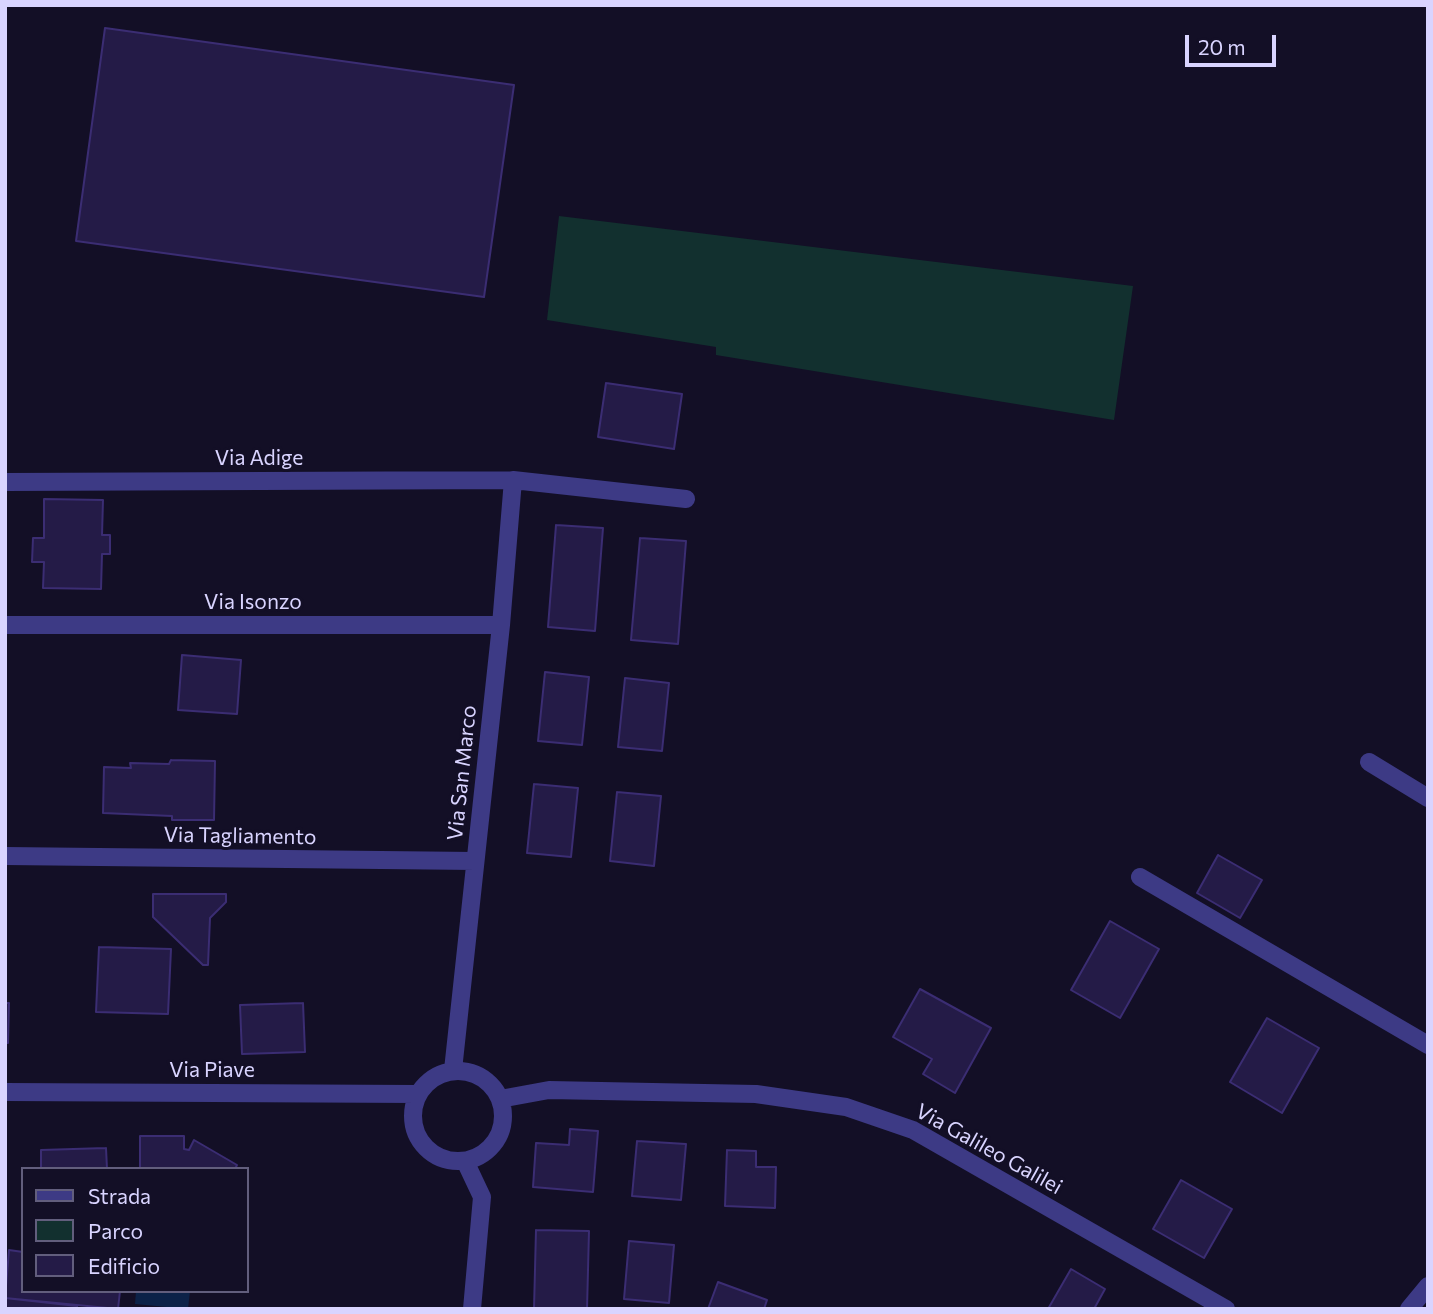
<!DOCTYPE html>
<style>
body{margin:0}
#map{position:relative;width:1433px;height:1314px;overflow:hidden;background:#130f26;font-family:Commissioner,sans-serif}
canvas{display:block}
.frame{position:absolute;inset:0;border:7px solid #d9d4ff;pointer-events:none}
.legend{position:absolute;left:21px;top:1167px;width:228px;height:126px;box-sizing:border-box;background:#130f26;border:2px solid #625e7d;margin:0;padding:9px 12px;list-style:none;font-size:21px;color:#d9d4ff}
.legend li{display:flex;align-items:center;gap:14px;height:35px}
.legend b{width:35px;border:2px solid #625e7d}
.scale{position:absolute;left:1185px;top:35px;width:91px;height:32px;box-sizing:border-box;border:4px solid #d9d4ff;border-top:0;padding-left:9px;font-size:21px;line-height:24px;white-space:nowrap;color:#d9d4ff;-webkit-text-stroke:5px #130f26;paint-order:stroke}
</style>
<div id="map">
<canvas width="1433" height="1314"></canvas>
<div class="frame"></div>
<ul class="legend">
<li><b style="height:9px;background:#3d3a85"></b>Strada</li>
<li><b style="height:19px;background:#12302f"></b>Parco</li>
<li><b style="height:19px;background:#241b47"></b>Edificio</li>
</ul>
<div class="scale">20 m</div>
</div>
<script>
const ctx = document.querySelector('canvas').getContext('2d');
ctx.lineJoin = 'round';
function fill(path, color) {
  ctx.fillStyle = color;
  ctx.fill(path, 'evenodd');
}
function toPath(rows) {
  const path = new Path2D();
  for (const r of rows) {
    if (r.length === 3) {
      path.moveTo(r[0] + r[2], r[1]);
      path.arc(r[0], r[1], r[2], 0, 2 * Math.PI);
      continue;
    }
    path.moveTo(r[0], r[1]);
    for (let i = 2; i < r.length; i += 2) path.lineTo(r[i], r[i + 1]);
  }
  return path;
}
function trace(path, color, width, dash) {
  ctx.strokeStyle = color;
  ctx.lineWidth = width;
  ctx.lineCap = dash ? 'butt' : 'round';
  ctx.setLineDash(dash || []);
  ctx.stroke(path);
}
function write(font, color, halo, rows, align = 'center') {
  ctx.font = font + ' Commissioner,sans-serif';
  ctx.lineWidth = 6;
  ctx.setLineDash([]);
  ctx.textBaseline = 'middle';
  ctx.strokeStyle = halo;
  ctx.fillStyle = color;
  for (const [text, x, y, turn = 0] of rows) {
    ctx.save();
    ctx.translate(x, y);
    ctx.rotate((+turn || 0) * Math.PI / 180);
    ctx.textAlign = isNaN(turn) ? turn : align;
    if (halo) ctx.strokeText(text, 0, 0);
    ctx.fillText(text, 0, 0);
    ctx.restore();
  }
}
fill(toPath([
 [559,216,1133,286,1114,420,716,355,716,347,547,320]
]), '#12302f');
fill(toPath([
 [136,1291,190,1291,188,1309,135,1304]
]), '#0c2248');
const building = toPath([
 [105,28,514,85,484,297,76,241,105,28],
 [606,383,682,394,674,449,598,437,606,383],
 [44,499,103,500,102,535,110,535,110,554,102,554,101,589,43,588,44,562,32,562,33,538,44,538,44,499],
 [556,525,603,528,595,631,548,627,556,525],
 [640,538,686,541,678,644,631,640,640,538],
 [182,655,241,660,237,714,178,710,182,655],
 [545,672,589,677,582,745,538,741,545,672],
 [625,678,669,683,662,751,618,747,625,678],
 [171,760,215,761,214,820,172,820,172,816,103,813,104,767,131,768,130,763,169,764,171,760],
 [534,784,578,788,571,857,527,853,534,784],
 [617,792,661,796,654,866,610,861,617,792],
 [1218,855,1262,880,1240,918,1197,893,1218,855],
 [153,894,226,894,226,902,210,918,208,965,203,965,153,917,153,894],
 [1110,921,1159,949,1120,1018,1071,990,1110,921],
 [99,947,171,949,168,1014,96,1012,99,947],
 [920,989,991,1028,955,1093,923,1074,932,1059,893,1037,920,989],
 [5,1003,9,1003,8,1043,5,1043,5,1003],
 [303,1003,305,1052,242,1054,240,1005,303,1003],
 [1267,1018,1319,1048,1282,1113,1230,1082,1267,1018],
 [570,1129,598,1131,593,1192,533,1187,536,1143,569,1145,570,1129],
 [140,1136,184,1136,184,1149,189,1150,194,1140,237,1165,235,1169,140,1169,140,1136],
 [637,1141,686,1144,681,1200,632,1196,637,1141],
 [106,1148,107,1169,41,1169,41,1150,106,1148],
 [727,1150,756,1151,756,1167,776,1167,775,1208,725,1206,727,1150],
 [1181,1180,1232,1209,1204,1258,1153,1229,1181,1180],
 [536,1230,589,1231,587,1309,534,1309,536,1230],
 [629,1241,674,1245,669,1303,624,1299,629,1241],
 [9,1250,23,1252,23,1291,120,1291,118,1309,5,1298,9,1250],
 [1071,1269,1105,1289,1094,1309,1048,1309,1071,1269],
 [718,1282,767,1300,764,1309,708,1309,718,1282],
 [5,1298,77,1306,77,1309,5,1309,5,1298]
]);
fill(building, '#241b47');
trace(building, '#3b2d73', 2);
trace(toPath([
 [5,482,513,480,686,499],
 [5,625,501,625],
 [1369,762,1428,798],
 [5,856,475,861],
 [1140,877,1428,1045],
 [453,1070,501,625,513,480],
 [458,1116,45],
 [5,1092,418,1094],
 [500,1099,549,1090,756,1094,846,1107,913,1130,1226,1309],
 [465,1161,482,1197,472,1309],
 [1409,1309,1428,1286]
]), '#3d3a85', 18);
write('21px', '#d9d4ff', '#130f26', [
 ["Via Adige",259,458],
 ["Via Isonzo",253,602],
 ["Via San Marco",462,773,-84],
 ["Via Tagliamento",240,836,1],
 ["Via Piave",212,1070],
 ["Via Galileo Galilei",989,1149,29]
]);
</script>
